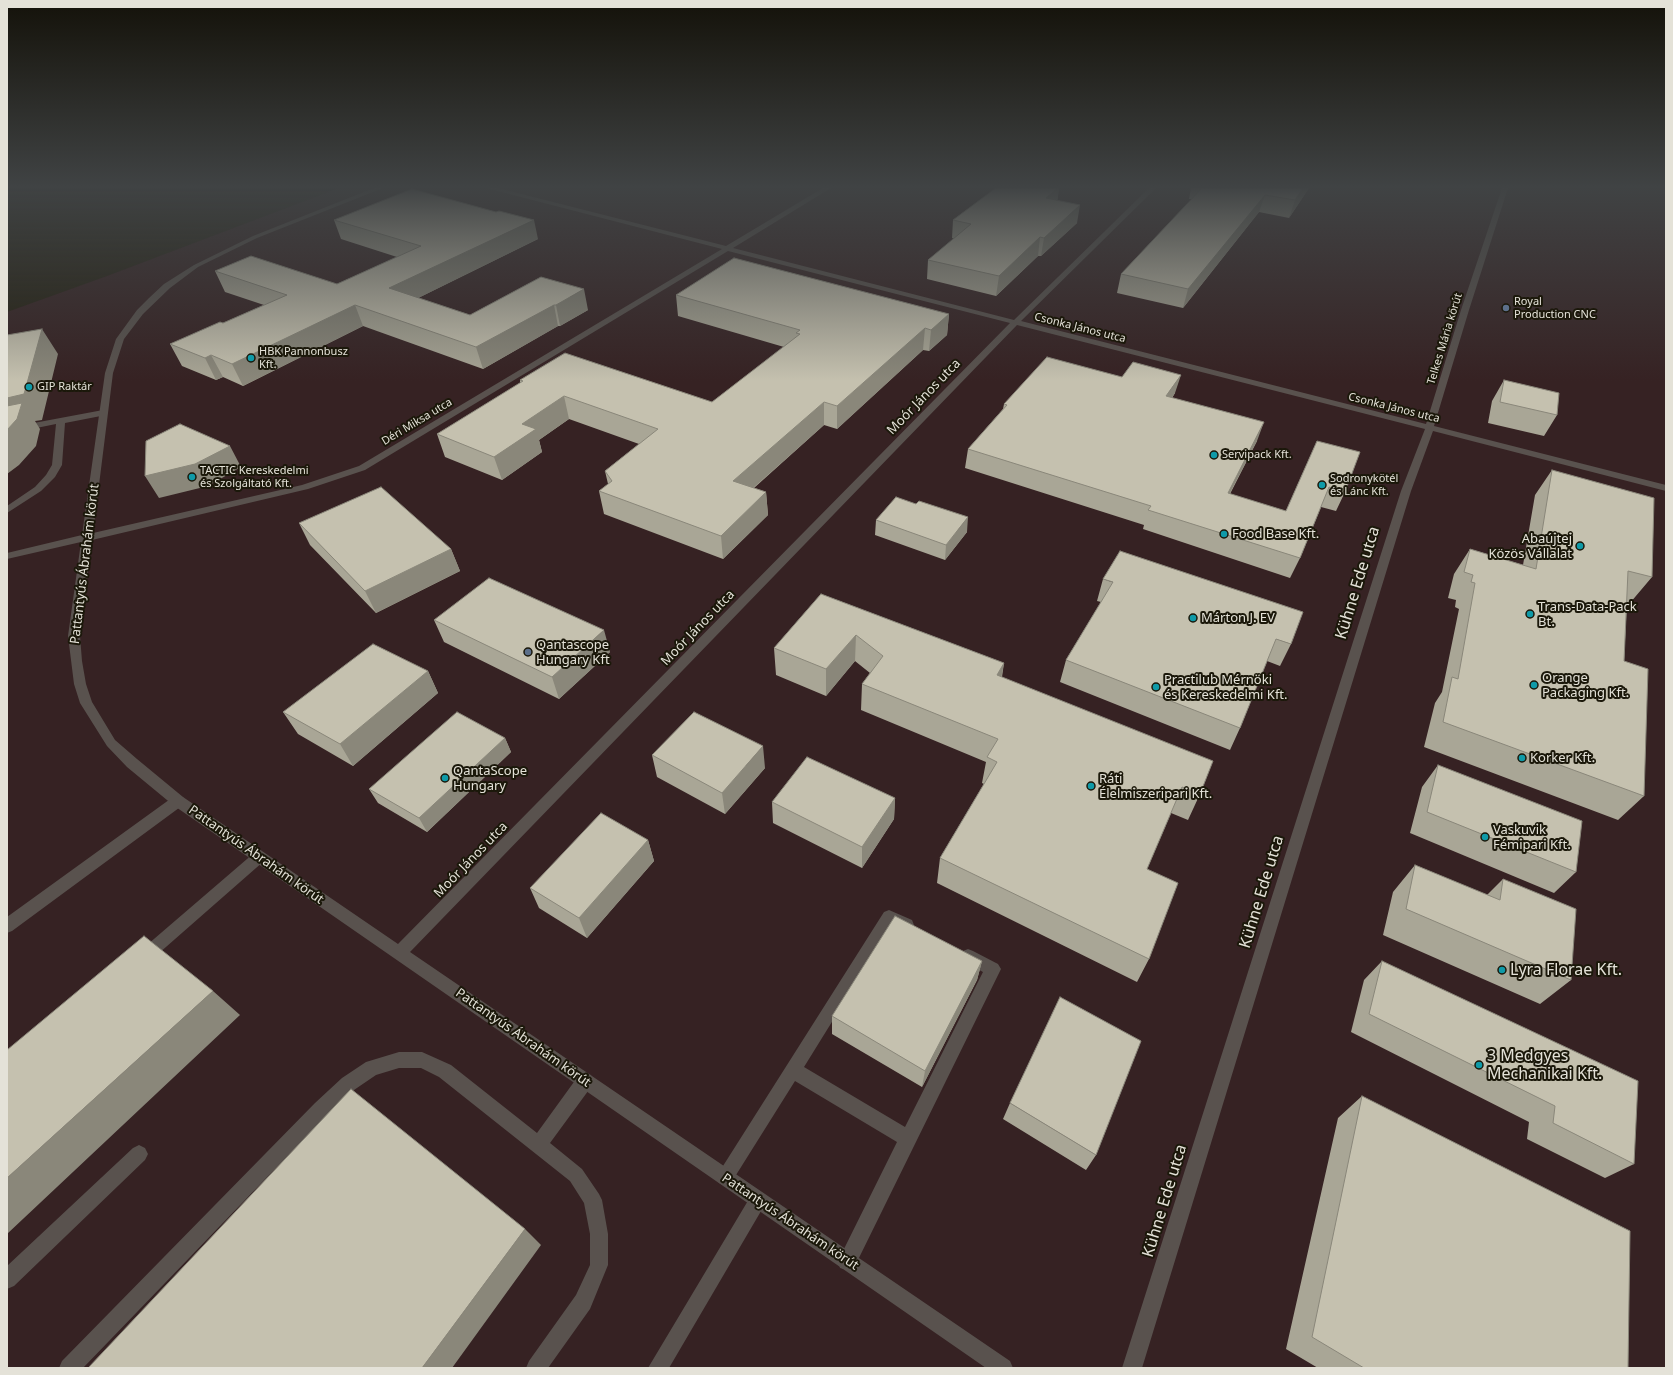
<!DOCTYPE html>
<meta charset="utf-8">
<style>
body{margin:0}
#map{position:relative;width:1673px;height:1375px;overflow:hidden;background:#252113;font-family:"Noto Sans",sans-serif}
canvas{display:block}
.frame{position:absolute;inset:0;border:8px solid #e4e2d8;pointer-events:none}
</style>
<div id="map">
<canvas width="1673" height="1375"></canvas>
<div class="frame"></div>
</div>
<script>
const ctx = document.querySelector('canvas').getContext('2d');
ctx.lineJoin = 'round';
function fill(path, color) {
  ctx.fillStyle = color;
  ctx.fill(path, 'evenodd');
}
function toPath(rows) {
  const path = new Path2D();
  for (const r of rows) {
    path.moveTo(r[0], r[1]);
    for (let i = 2; i < r.length; i += 2) path.lineTo(r[i], r[i + 1]);
  }
  return path;
}
function trace(path, color, width, dash) {
  ctx.strokeStyle = color;
  ctx.lineWidth = width;
  ctx.lineCap = dash ? 'butt' : 'round';
  ctx.setLineDash(dash || []);
  ctx.stroke(path);
}
function write(font, color, halo, rows, align = 'center') {
  ctx.font = font + ' "Noto Sans",sans-serif';
  ctx.lineWidth = 4;
  ctx.setLineDash([]);
  ctx.textBaseline = 'middle';
  ctx.strokeStyle = halo;
  ctx.fillStyle = color;
  for (const [text, x, y, turn = 0] of rows) {
    ctx.save();
    ctx.translate(x, y);
    ctx.rotate((+turn || 0) * Math.PI / 180);
    ctx.textAlign = isNaN(turn) ? turn : align;
    if (halo) ctx.strokeText(text, 0, 0);
    ctx.fillText(text, 0, 0);
    ctx.restore();
  }
}
fill(toPath([
 [339,188,1666,188,1666,1368,7,1368,7,312,107,276]
]), '#362223');
fill(toPath([
 [103,410,106,411,107,413,106,415,65,423,62,465,55,477,41,491,7,513,7,506,35,487,46,475,52,465,56,424,7,434,7,428,103,410],
 [178,796,183,797,185,801,183,805,12,931,7,933,7,917,173,797,178,796],
 [259,851,264,853,266,857,264,861,150,961,145,963,140,961,137,956,140,951,254,853,259,851],
 [889,910,912,920,914,925,912,930,907,932,892,925,804,1067,905,1127,983,972,963,961,960,956,963,951,968,949,973,951,998,964,1001,969,854,1268,847,1270,840,1268,838,1261,897,1142,795,1081,731,1183,725,1186,719,1183,716,1177,884,912,889,910],
 [399,1052,422,1052,451,1065,537,1133,579,1075,585,1073,591,1075,593,1081,591,1087,550,1143,582,1169,599,1194,602,1200,608,1234,608,1265,590,1309,548,1368,526,1368,529,1361,576,1295,590,1265,590,1234,584,1203,570,1181,439,1077,421,1068,399,1068,376,1075,354,1090,327,1115,83,1368,59,1368,62,1361,315,1103,342,1078,366,1062,399,1052],
 [139,1145,145,1148,148,1154,145,1160,14,1286,7,1289,7,1266,133,1148,139,1145],
 [758,1191,764,1194,767,1200,764,1206,669,1368,648,1368,752,1194,758,1191]
]), '#59524e');
fill(toPath([
 [374,188,383,188,257,238,198,267,170,288,143,314,124,339,113,373,93,533,302,485,359,466,722,249,486,188,498,188,726,246,823,188,831,188,733,248,1014,320,1149,188,1156,188,1021,321,1426,424,1461,310,1502,188,1508,188,1469,310,1434,426,1666,485,1666,491,1433,431,1411,491,1142,1368,1122,1368,1401,491,1425,429,1017,325,410,952,1010,1361,1013,1368,986,1368,173,805,127,767,107,746,80,703,74,684,68,636,81,542,7,559,7,553,82,535,105,373,116,339,137,310,149,298,164,284,194,265,253,236,374,188],
 [728,251,1010,323,398,944,183,797,137,759,115,740,92,702,86,684,82,661,80,636,92,540,308,489,365,470,728,251]
]), '#59524e');
fill(toPath([
 [996,188,1059,188,1057,201,1077,223,1041,256,1038,256,996,296,927,279,928,260,954,239,952,238,953,220],
 [1191,188,1309,188,1289,218,1259,212,1183,308,1117,293,1121,274,1192,199,1189,199],
 [334,220,538,239,418,298,470,315,541,277,588,310,560,326,558,326,483,369,363,326,243,386,223,377,216,380,182,366,170,344,223,323,264,305,225,292,215,271,337,284,397,257,341,239],
 [676,295,949,314,947,335,929,351,923,350,837,429,824,425,754,488,766,492,768,515,723,559,604,514,599,491,608,484,605,471,639,444,569,419,539,440,542,452,502,480,445,457,437,434,520,383,520,380,712,402,784,347,678,316],
 [1504,380,1557,415,1544,436,1488,423,1492,401],
 [1175,393,1172,398,1257,441,1230,494,1286,511,1317,441,1345,492,1336,511,1321,507,1300,558,1290,578,1143,529,1144,525,965,468,968,449,1003,409,1004,404],
 [1552,470,1652,577,1630,603,1627,602,1624,661,1644,796,1618,820,1424,747,1435,703,1442,692,1459,609,1455,607,1456,600,1448,598,1454,574,1470,549,1523,565,1535,495],
 [876,520,967,532,945,560,875,535],
 [299,523,451,549,460,571,376,613,310,545],
 [1103,579,1291,644,1280,666,1267,661,1240,728,1230,750,1060,682,1066,660,1101,602,1097,601],
 [821,594,1004,663,1002,677,1200,794,1188,820,1171,813,1147,869,1149,959,1137,982,937,883,940,858,984,784,982,783,986,762,861,710,862,684,870,673,855,661,826,696,776,675,774,648],
 [434,620,610,652,559,699,444,642],
 [428,671,438,693,353,766,298,734,283,712],
 [505,738,511,752,427,832,378,803,369,789],
 [652,755,765,768,725,814,657,777],
 [1438,765,1576,872,1554,893,1410,833,1422,787],
 [895,798,894,819,862,868,773,823,772,802],
 [648,840,654,861,587,938,539,908,530,888],
 [1415,865,1487,895,1503,879,1571,980,1540,1004,1383,935,1393,892],
 [982,961,977,980,922,1087,832,1034,832,1016],
 [1382,961,1634,1164,1605,1178,1527,1139,1529,1122,1351,1032,1364,980],
 [1362,1096,1628,1368,1318,1368,1286,1349,1338,1118],
 [1010,1103,1096,1155,1086,1170,1003,1119]
]), '#a9a696');
fill(toPath([
 [1058,188,1059,188,1057,204,1046,198],
 [1303,188,1309,188,1289,218,1295,200],
 [1265,195,1259,212,1183,308,1188,289],
 [1080,205,1077,223,1041,256,1044,238],
 [534,220,538,239,396,309,389,288],
 [1040,237,1038,256,996,296,999,276],
 [584,289,588,310,560,326,556,305],
 [355,305,363,326,243,386,232,364],
 [554,305,558,326,483,369,476,347],
 [949,314,947,335,929,351,931,330],
 [925,328,923,350,837,429,837,406],
 [42,329,58,354,42,420,35,421,40,429,36,446,19,465,7,474,7,398],
 [211,355,223,377,216,380,205,358],
 [1181,375,1175,393,1161,415,1166,396],
 [564,396,569,419,539,440,542,452,502,480,494,457,522,424],
 [824,402,824,425,735,504,733,481],
 [1264,422,1257,441,1220,512,1228,493],
 [230,446,241,467,208,486,159,498,145,476],
 [766,492,768,515,723,559,721,536],
 [968,517,967,532,945,560,946,545],
 [451,549,460,571,376,613,365,591],
 [604,630,610,652,559,699,552,677],
 [856,635,855,661,826,696,826,669],
 [1004,663,999,690,997,675],
 [428,671,438,693,353,766,340,744],
 [505,738,511,752,427,832,419,818],
 [763,746,765,768,725,814,722,793],
 [895,798,894,819,862,868,862,847],
 [648,840,654,861,587,938,579,918],
 [982,961,977,980,922,1087,925,1071],
 [213,991,240,1015,7,1234,7,1178],
 [525,1229,541,1245,452,1368,422,1368]
]), '#8a877a');
const building = toPath([
 [996,188,1058,188,1046,198,1080,205,1044,238,1040,237,999,276,928,260,971,224,953,220,996,188],
 [1202,188,1303,188,1295,200,1265,195,1188,289,1121,274,1202,188],
 [412,189,496,212,499,211,534,220,389,288,470,315,541,277,584,289,556,305,554,305,476,347,355,305,232,364,211,355,205,358,170,344,220,322,223,323,287,295,215,271,251,256,337,284,421,246,334,220,412,189],
 [734,258,949,314,931,330,925,328,837,406,824,402,733,481,766,492,721,536,599,491,612,481,605,471,658,429,564,396,522,424,536,429,494,457,437,434,523,381,520,380,565,353,712,402,800,334,796,333,800,330,676,295,734,258],
 [42,329,24,394,7,398,7,335,42,329],
 [1047,357,1122,377,1133,362,1181,375,1166,396,1264,422,1228,493,1286,511,1317,441,1360,452,1345,492,1329,487,1300,558,1148,510,1151,506,968,449,1007,405,1004,404,1047,357],
 [1504,380,1559,393,1557,415,1500,402,1504,380],
 [22,403,17,419,7,430,7,406,22,403],
 [180,424,230,446,195,464,145,476,146,441,180,424],
 [1552,470,1654,498,1652,577,1628,571,1624,661,1648,669,1644,796,1443,722,1452,677,1458,679,1475,583,1471,582,1473,575,1464,572,1470,549,1536,569,1552,470],
 [381,487,451,549,365,591,299,523,381,487],
 [896,497,916,504,919,501,968,517,946,545,876,520,896,497],
 [1120,551,1303,612,1291,644,1276,639,1240,728,1066,660,1113,582,1103,579,1120,551],
 [489,578,604,630,552,677,434,620,489,578],
 [821,594,1004,663,997,675,1213,761,1200,794,1182,787,1147,869,1178,883,1149,959,940,858,997,762,987,757,998,739,862,684,883,656,856,635,826,669,774,648,821,594],
 [373,644,428,671,340,744,283,712,373,644],
 [457,712,505,738,419,818,369,789,457,712],
 [694,712,763,746,722,793,652,755,694,712],
 [807,757,895,798,862,847,772,802,807,757],
 [1438,765,1582,821,1576,872,1427,812,1438,765],
 [601,813,648,840,579,918,530,888,601,813],
 [1415,865,1500,900,1503,879,1576,909,1571,980,1406,909,1415,865],
 [895,916,982,961,925,1071,832,1016,895,916],
 [144,936,213,991,7,1178,7,1050,144,936],
 [1382,961,1638,1081,1634,1164,1553,1123,1555,1106,1369,1014,1382,961],
 [1060,997,1141,1041,1096,1155,1010,1103,1060,997],
 [351,1089,525,1229,422,1368,88,1368,351,1089],
 [1362,1096,1630,1231,1628,1368,1364,1368,1312,1337,1362,1096]
]);
fill(building, '#c5c1af');
trace(building, '#8a877a', 1);
const sky = ctx.createLinearGradient(0, 0, 0, 381);
sky.addColorStop(0, '#14120a');
sky.addColorStop(0.49, '#404344');
sky.addColorStop(1, '#40434400');
ctx.fillStyle = sky;
ctx.fillRect(0, 0, 1673, 381);
for (const [x, y, r, color] of [
 [1506,308,4,"#5c6f8a"],
 [251,358,4,"#0f9aa8"],
 [29,387,4,"#0f9aa8"],
 [1214,455,4,"#0f9aa8"],
 [192,477,4,"#0f9aa8"],
 [1322,485,4,"#0f9aa8"],
 [1224,534,4,"#0f9aa8"],
 [1580,546,4,"#0f9aa8"],
 [1530,614,4,"#0f9aa8"],
 [1193,618,4,"#0f9aa8"],
 [528,652,4,"#5c6f8a"],
 [1534,685,4,"#0f9aa8"],
 [1156,687,4,"#0f9aa8"],
 [1522,758,4,"#0f9aa8"],
 [445,778,4,"#0f9aa8"],
 [1091,786,4,"#0f9aa8"],
 [1485,837,4,"#0f9aa8"],
 [1502,970,4,"#0f9aa8"],
 [1479,1065,4,"#0f9aa8"]
]) {
  const dot = new Path2D();
  dot.arc(x, y, r, 0, 2 * Math.PI);
  ctx.fillStyle = color;
  ctx.fill(dot);
  trace(dot, '#1b180a', 1.5);
}
write('11px', '#e4e2d8', '#1b180a', [
 ["Royal",1514,302],
 ["Production CNC",1514,315],
 ["HBK Pannonbusz",259,352],
 ["Kft.",259,365],
 ["GIP Raktár",37,387],
 ["Servipack Kft.",1222,455],
 ["TACTIC Kereskedelmi",200,471],
 ["és Szolgáltató Kft.",200,484],
 ["Sodronykötél",1330,479],
 ["és Lánc Kft.",1330,492]
], 'left');
write('11px', '#e4e2d8', '#1b180a', [
 ["Csonka János utca",1080,328,14],
 ["Telkes Mária körút",1445,339,-73],
 ["Csonka János utca",1394,408,14],
 ["Déri Miksa utca",417,422,-31]
]);
write('13px', '#e4e2d8', '#1b180a', [
 ["Moór János utca",924,397,-46],
 ["Pattantyús Ábrahám körút",85,564,-83],
 ["Moór János utca",698,628,-46],
 ["Pattantyús Ábrahám körút",256,855,35],
 ["Moór János utca",471,860,-46],
 ["Pattantyús Ábrahám körút",523,1038,35],
 ["Pattantyús Ábrahám körút",790,1222,34]
]);
write('13px', '#e4e2d8', '#1b180a', [
 ["Food Base Kft.",1232,534],
 ["Abaújtej",1572,539,"right"],
 ["Közös Vállalat",1572,554,"right"],
 ["Trans-Data-Pack",1538,607],
 ["Bt.",1538,622],
 ["Márton J. EV",1201,618],
 ["Qantascope",536,645],
 ["Hungary Kft",536,660],
 ["Orange",1542,678],
 ["Packaging Kft.",1542,693],
 ["Practilub Mérnöki",1164,680],
 ["és Kereskedelmi Kft.",1164,695],
 ["Korker Kft.",1530,758],
 ["QantaScope",453,771],
 ["Hungary",453,786],
 ["Ráti",1099,779],
 ["Élelmiszeripari Kft.",1099,794],
 ["Vaskuvik",1493,830],
 ["Fémipari Kft.",1493,845]
], 'left');
write('16px', '#e4e2d8', '#1b180a', [
 ["Kühne Ede utca",1358,583,-73],
 ["Kühne Ede utca",1262,892,-73],
 ["Kühne Ede utca",1165,1201,-73]
]);
write('16px', '#e4e2d8', '#1b180a', [
 ["Lyra Florae Kft.",1510,970],
 ["3 Medgyes",1487,1056],
 ["Mechanikai Kft.",1487,1074]
], 'left');
</script>
